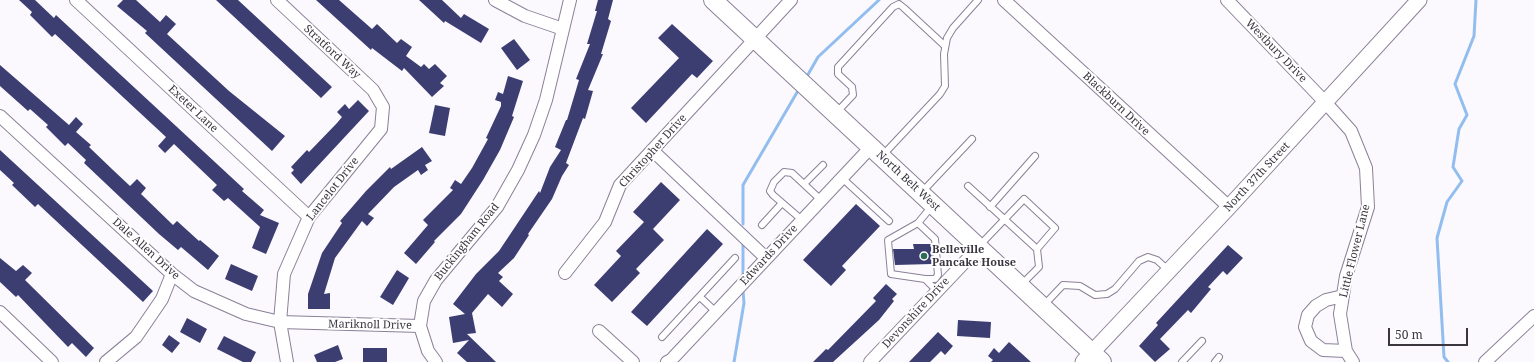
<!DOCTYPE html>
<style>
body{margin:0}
#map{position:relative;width:1534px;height:362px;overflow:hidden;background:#fbf8fe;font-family:"Noto Serif",serif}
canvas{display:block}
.scale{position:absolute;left:1388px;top:328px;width:80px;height:18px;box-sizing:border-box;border:2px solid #3a353f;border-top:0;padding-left:5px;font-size:12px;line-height:14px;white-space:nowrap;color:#3a353f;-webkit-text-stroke:3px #fff;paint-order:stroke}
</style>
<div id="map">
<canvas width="1534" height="362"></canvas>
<div class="scale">50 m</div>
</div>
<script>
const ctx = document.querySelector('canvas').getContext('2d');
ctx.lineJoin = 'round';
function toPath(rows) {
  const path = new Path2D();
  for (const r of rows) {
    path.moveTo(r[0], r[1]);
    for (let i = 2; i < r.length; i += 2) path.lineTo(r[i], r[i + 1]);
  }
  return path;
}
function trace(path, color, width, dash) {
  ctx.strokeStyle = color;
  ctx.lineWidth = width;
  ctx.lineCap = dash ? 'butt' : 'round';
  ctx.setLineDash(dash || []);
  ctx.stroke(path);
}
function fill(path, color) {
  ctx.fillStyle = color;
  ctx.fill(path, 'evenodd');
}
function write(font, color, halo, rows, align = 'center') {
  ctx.font = font + ' "Noto Serif",serif';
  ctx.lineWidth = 4;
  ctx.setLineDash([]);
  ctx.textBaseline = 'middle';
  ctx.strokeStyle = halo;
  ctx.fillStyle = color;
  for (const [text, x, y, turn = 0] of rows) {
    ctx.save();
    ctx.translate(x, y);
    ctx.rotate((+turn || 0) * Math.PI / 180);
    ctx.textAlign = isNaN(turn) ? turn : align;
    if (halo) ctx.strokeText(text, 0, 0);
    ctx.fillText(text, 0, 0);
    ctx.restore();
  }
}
trace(toPath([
 [806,78,818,57,879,0],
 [743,224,743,185,799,89],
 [743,242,743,276],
 [734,362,744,303,743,291],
 [1448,362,1444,357,1437,238,1447,202,1462,181,1453,167,1459,129,1467,115,1455,84,1474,36,1476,0]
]), '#92bdef', 3);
fill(toPath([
 [19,0,35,0,54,18,56,15,244,189,242,191,264,210,260,215,279,223,266,254,252,248,260,227,228,198,224,201,212,190,217,185,174,144,165,153,158,146,166,137,55,34,52,37,30,15,32,12],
 [123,0,136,0,160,22,166,15,176,24,167,34,229,91,285,136,272,151,145,33,147,31,117,6],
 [216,0,238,0,332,87,321,98],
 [316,0,339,0,372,29,377,24,397,43,401,39,412,47,406,56,421,67,424,64,429,69,435,64,447,76,440,83,444,86,432,97,404,68,402,71,372,48,371,50],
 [419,0,442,0,461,18,464,14,489,29,481,43,445,21,444,23],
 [598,0,613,0,608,19,611,21,601,54,603,54,588,90,593,91,585,119,583,118,566,163,569,165,562,176,552,199,528,234,529,235,514,258,498,273,503,277,499,281,513,294,502,307,488,294,472,313,476,333,467,334,496,362,467,362,457,353,469,340,453,343,449,317,465,314,453,304,476,274,499,251,539,191,540,193,550,167,561,150,555,147,566,120,567,120,579,80,576,79,590,44,587,44,597,11,595,11],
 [672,24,713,61,697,78,692,74,646,123,631,108,679,58,658,38],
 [514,39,530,60,517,70,501,48],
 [0,65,69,125,76,117,83,124,76,132,91,145,89,147,113,170,130,186,137,179,146,188,141,194,173,225,177,221,199,241,200,240,219,256,208,270,181,247,178,250,159,234,84,163,86,160,68,143,65,146,46,127,48,125,30,109,28,111,0,86],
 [508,76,523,81,512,116,514,117,500,150,483,180,461,214,434,241,435,242,416,264,404,253,428,225,423,220,453,190,450,188,455,180,461,184,472,168,488,139,486,138,501,106,501,102,495,100,498,92,503,94],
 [358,100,369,111,301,184,291,173,294,170,291,167,307,150,309,152,337,123,342,117,337,112,345,104,349,109],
 [435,105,450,108,445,136,429,133],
 [422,147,432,161,425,165,428,170,421,175,418,170,394,187,368,214,374,218,367,226,362,221,335,258,324,294,330,293,330,309,308,309,308,294,322,253,342,223,340,221,366,191,390,167,391,169],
 [0,150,153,291,143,302,38,204,35,207,12,185,14,183,0,170],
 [661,182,680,200,653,229,664,240,636,269,640,273,612,302,594,285,621,256,616,251,644,222,633,212],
 [856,204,880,226,842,266,846,270,831,286,803,260],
 [707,229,723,244,647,326,631,312],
 [913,244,931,244,932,264,895,265,893,249,914,249],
 [1228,245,1243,258,1227,275,1223,271,1208,287,1211,289,1191,313,1188,310,1160,339,1170,349,1155,362,1139,346,1158,325,1156,323],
 [0,258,16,271,23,265,32,273,25,280,94,348,86,357,72,343,68,347,18,295,16,297,0,282],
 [231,264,258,276,252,291,225,279],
 [397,270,409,278,393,305,380,297],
 [886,284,897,294,892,299,894,301,879,320,833,362,813,362,826,349,828,350,876,301,873,298],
 [187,318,207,329,200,343,180,332],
 [958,320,991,322,990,338,957,336],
 [938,332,953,346,945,355,941,351,930,362,909,362],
 [169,335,180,343,172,353,162,345],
 [224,336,256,352,251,362,243,362,217,349],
 [1009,342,1031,362,991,362,993,360,988,356,994,348,999,353],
 [338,345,343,359,335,362,317,362,314,355],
 [363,348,387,348,387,362,363,362]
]), '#3c3e71');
const service = toPath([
 [836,113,853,95,852,87,838,74,838,67,893,7,899,4,904,8,945,46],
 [882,156,940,94,945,86,944,54,947,38,953,28,978,0],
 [842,178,889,221],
 [804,184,823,165],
 [968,186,1037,249,1039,267,1022,284],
 [922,192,972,139],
 [932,206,918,223,888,240,891,274,925,279,937,291],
 [990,207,1035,156],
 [802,220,773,195,770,191,774,182,784,172,792,173,821,200],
 [918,223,935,239,938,275,935,279,925,279],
 [762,225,782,203],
 [980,245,1024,199,1055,228,1037,249],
 [700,297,716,312],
 [1044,305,1063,285,1080,286,1095,295,1107,294,1115,289,1139,261,1148,257,1157,260,1169,271],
 [662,337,735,258],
 [1182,362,1202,341],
 [1215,362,1219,357]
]);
const minor = toPath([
 [76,0,309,217],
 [277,0,373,90,383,107,381,129,309,217,284,274,280,322,420,326,428,351,436,362],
 [495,0,525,16,563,29],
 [1004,0,1229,207],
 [1227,0,1325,102,1351,131,1366,168,1368,207,1346,276,1340,314,1346,351,1353,362],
 [0,116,172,274,194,291,246,314,280,322,287,362],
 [652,150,766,258],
 [565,273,605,222,620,185,791,0],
 [1343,296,1326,300,1316,306,1308,315,1305,327,1311,341,1323,350,1346,351],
 [0,312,52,362],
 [420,326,424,301,436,280,497,207,518,170,534,135,546,100,570,0],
 [599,331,633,362],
 [106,362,136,337,162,299,172,274],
 [667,362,671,360,871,147],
 [870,362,979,247],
 [1485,362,1534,316]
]);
const tertiary = toPath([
 [1083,362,1229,207,1419,0]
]);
const secondary = toPath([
 [713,0,1102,362]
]);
trace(service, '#8b8097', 8);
trace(minor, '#8b8097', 14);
trace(tertiary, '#8b8097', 17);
trace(secondary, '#8b8097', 20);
trace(service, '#fff', 6);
trace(minor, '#fff', 12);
trace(tertiary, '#fff', 15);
trace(secondary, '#fff', 18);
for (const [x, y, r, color] of [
 [924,256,4,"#2d6b58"]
]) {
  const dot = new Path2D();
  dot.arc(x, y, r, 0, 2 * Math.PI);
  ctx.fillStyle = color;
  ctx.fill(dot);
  trace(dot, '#fff', 1.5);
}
write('11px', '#3a353f', '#fff', [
 ["Westbury Drive",1276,51,46],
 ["Stratford Way",332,52,43],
 ["Blackburn Drive",1116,104,43],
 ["Exeter Lane",193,109,43],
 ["Christopher Drive",653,151,-48],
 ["North 37th Street",1257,177,-47],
 ["North Belt West",908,181,43],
 ["Lancelot Drive",333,189,-52],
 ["Buckingham Road",467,242,-51],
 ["Dale Allen Drive",146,249,42],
 ["Little Flower Lane",1355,251,-76],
 ["Edwards Drive",769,255,-47],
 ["Devonshire Drive",916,313,-47],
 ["Mariknoll Drive",370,325,1]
]);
write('bold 11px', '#3a353f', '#fff', [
 ["Belleville",932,250],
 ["Pancake House",932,263]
], 'left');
</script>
